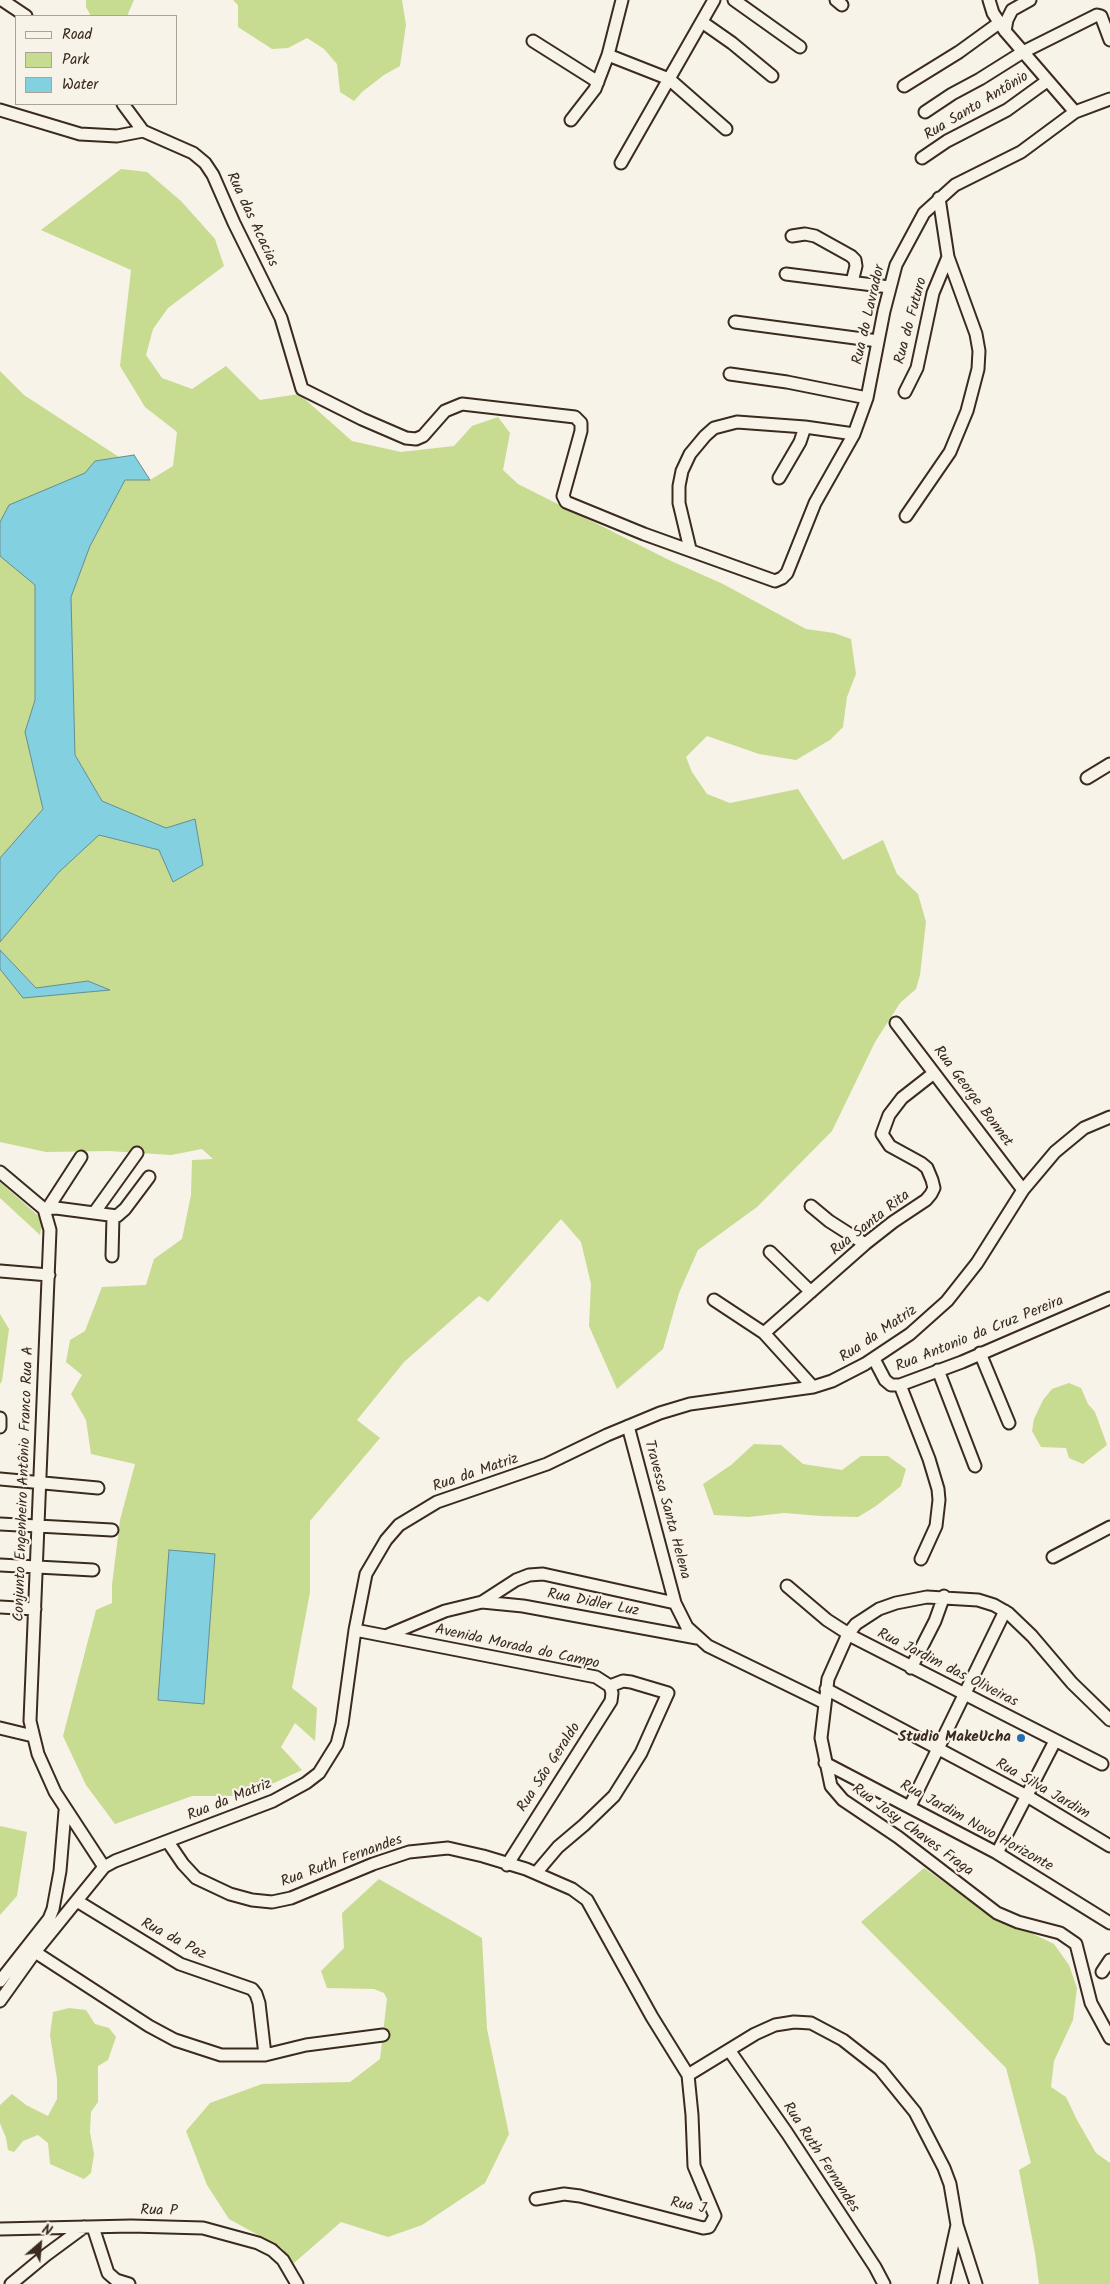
<!DOCTYPE html>
<meta charset="utf-8">
<style>
body{margin:0}
#map{position:relative;width:1110px;height:2284px;overflow:hidden;background:#f7f3e8;font-family:Kalam,sans-serif}
canvas{display:block}
.legend{position:absolute;left:15px;top:15px;width:162px;height:90px;box-sizing:border-box;background:#f7f3e8;border:1px solid #aca397;margin:0;padding:6px 9px;list-style:none;font-size:15px;color:#3b2a1e}
.legend li{display:flex;align-items:center;gap:10px;height:25px}
.legend b{width:25px;border:1px solid #aca397}
.north{position:absolute;left:15px;top:2219px;width:50px;height:50px;-webkit-text-stroke:4px #f7f3e8;paint-order:stroke;rotate:27deg;font-size:14px;font-weight:700;line-height:20px;text-align:center;color:#3b2a1e}
.north::after{content:'';display:block;margin:auto;width:18px;height:22px;background:#3b2a1e;clip-path:polygon(50% 0,100% 100%,50% 72%,0 100%)}
</style>
<div id="map">
<canvas width="1110" height="2284"></canvas>
<ul class="legend">
<li><b style="height:6px;background:#f7f3e8"></b>Road</li>
<li><b style="height:14px;background:#c7db91"></b>Park</li>
<li><b style="height:14px;background:#83d0e1"></b>Water</li>
</ul>
<div class="north">N</div>
</div>
<script>
const ctx = document.querySelector('canvas').getContext('2d');
ctx.lineJoin = 'round';
function fill(path, color) {
  ctx.fillStyle = color;
  ctx.fill(path, 'evenodd');
}
function toPath(rows) {
  const path = new Path2D();
  for (const r of rows) {
    path.moveTo(r[0], r[1]);
    for (let i = 2; i < r.length; i += 2) path.lineTo(r[i], r[i + 1]);
  }
  return path;
}
function trace(path, color, width, dash) {
  ctx.strokeStyle = color;
  ctx.lineWidth = width;
  ctx.lineCap = dash ? 'butt' : 'round';
  ctx.setLineDash(dash || []);
  ctx.stroke(path);
}
function write(font, color, halo, rows, align = 'center') {
  ctx.font = font + ' Kalam,sans-serif';
  ctx.lineWidth = 4.5;
  ctx.setLineDash([]);
  ctx.textBaseline = 'middle';
  ctx.strokeStyle = halo;
  ctx.fillStyle = color;
  for (const [text, x, y, turn = 0] of rows) {
    ctx.save();
    ctx.translate(x, y);
    ctx.rotate((+turn || 0) * Math.PI / 180);
    ctx.textAlign = isNaN(turn) ? turn : align;
    if (halo) ctx.strokeText(text, 0, 0);
    ctx.fillText(text, 0, 0);
    ctx.restore();
  }
}
fill(toPath([
 [86,0,134,0,127,16,91,16,86,7],
 [233,0,402,0,406,25,400,66,384,75,362,92,354,101,340,92,337,64,324,49,307,38,288,48,272,49,238,27,238,5],
 [121,169,147,172,181,201,215,239,224,266,168,308,153,329,146,355,162,378,192,389,226,366,260,400,299,394,352,441,401,452,454,446,472,426,498,417,510,433,503,470,518,484,669,560,723,584,806,629,834,633,851,639,856,674,847,697,843,727,830,740,796,760,759,754,707,736,686,757,692,772,707,794,730,803,798,789,843,860,883,840,897,874,918,894,926,922,920,975,916,989,900,1003,875,1042,832,1131,757,1207,698,1250,679,1293,663,1349,617,1389,589,1326,591,1284,581,1242,561,1219,488,1302,479,1296,404,1362,357,1420,380,1438,310,1521,310,1592,292,1688,317,1708,315,1741,295,1723,281,1747,302,1770,246,1796,192,1796,115,1824,86,1785,63,1736,96,1610,112,1603,112,1585,120,1520,135,1464,91,1454,86,1420,71,1394,82,1375,66,1362,70,1340,85,1331,102,1287,146,1285,154,1259,182,1239,191,1195,192,1160,213,1159,202,1149,171,1155,109,1151,46,1152,0,1142,0,371,24,395,119,457,134,455,150,480,173,466,177,432,145,407,120,366,131,270,41,230],
 [0,1182,43,1220,40,1235,0,1198],
 [0,1314,9,1329,2,1381,0,1384],
 [1069,1383,1081,1388,1088,1404,1095,1412,1107,1445,1083,1464,1069,1458,1066,1448,1041,1447,1032,1431,1034,1419,1043,1400,1052,1389],
 [754,1444,781,1445,803,1464,842,1470,861,1456,888,1456,906,1469,901,1486,876,1506,858,1517,821,1516,784,1513,748,1517,714,1515,703,1484,731,1465],
 [0,1826,27,1832,17,1896,0,1915],
 [924,1868,999,1921,1029,1932,1054,1944,1069,1965,1077,1988,1073,2020,1054,2061,1051,2087,1066,2097,1077,2120,1096,2153,1110,2163,1110,2284,1039,2284,1035,2253,1019,2170,1031,2163,1006,2068,861,1922],
 [379,1879,482,1938,487,2029,509,2134,485,2183,422,2225,388,2237,341,2222,294,2263,282,2248,229,2219,207,2185,186,2131,210,2103,262,2084,350,2082,380,2059,387,1999,384,1993,374,1989,327,1988,321,1971,344,1948,342,1913],
 [69,2008,86,2010,95,2024,109,2028,116,2037,108,2060,98,2066,98,2102,91,2112,90,2132,94,2154,91,2173,84,2179,50,2164,48,2143,38,2135,23,2141,14,2152,8,2150,6,2138,0,2123,0,2105,12,2094,26,2105,48,2116,57,2099,57,2079,50,2035,53,2012]
]), '#c7db91');
const water = toPath([
 [134,455,150,480,125,480,90,546,71,597,75,755,102,801,166,828,195,819,203,865,173,882,159,850,99,835,59,872,0,942,0,858,43,809,25,732,35,700,35,585,0,556,0,522,9,505,85,473,95,461,134,455],
 [0,950,36,988,88,981,110,990,23,998,0,969,0,950],
 [169,1550,215,1554,204,1704,158,1700,169,1550]
]);
fill(water, '#83d0e1');
trace(water, '#668e93', 1);
const minor = toPath([
 [2,0,26,16],
 [734,0,800,47],
 [836,0,842,5],
 [989,0,993,13,1005,31,1075,112],
 [702,22,732,43,772,76],
 [1005,31,1007,20,1012,10,1030,0],
 [533,41,598,82],
 [608,55,669,79,726,129],
 [904,86,959,52,999,23],
 [123,104,143,131,193,153,205,163,213,175,234,223,281,318,302,389,362,419,406,438,416,439,423,436,445,411,462,404,575,417,581,423,581,431,563,496,566,502,644,534,775,581,782,578,787,573,815,503,854,434,867,398,884,311,896,265,924,213,955,185,1021,152,1075,112,1110,99],
 [0,110,80,134,117,136,143,131],
 [925,112,952,94,980,79,1023,52,1097,15,1101,16,1110,40],
 [571,120,595,89,608,55,622,0],
 [922,158,947,141,1007,110,1047,81],
 [621,163,714,0],
 [792,236,805,234,815,236,851,256,855,260,856,266,852,282],
 [786,274,889,287],
 [735,322,878,341],
 [730,374,787,382,867,398],
 [905,392,917,368,933,293,948,257],
 [779,478,800,442,805,427],
 [906,516,950,452,967,411,978,369,979,351,976,334,948,257,939,198],
 [690,549,679,503,679,486,682,471,690,454,705,436,714,428,737,422,805,427,854,434],
 [1087,778,1110,764],
 [896,1023,1023,1190],
 [0,1172,44,1209,50,1230,30,1721,38,1754,55,1792,104,1867],
 [811,1206,829,1221,865,1244],
 [48,1208,81,1157],
 [44,1209,56,1208,117,1216,125,1209,149,1177],
 [94,1213,137,1153],
 [770,1252,811,1292],
 [112,1256,113,1216],
 [0,1271,49,1275],
 [714,1300,764,1333,813,1387],
 [764,1333,865,1244,893,1222,926,1200,931,1194,934,1188,932,1180,927,1168,921,1163,890,1146,882,1134,889,1115,902,1098,934,1073],
 [980,1353,1009,1423],
 [874,1359,885,1380,891,1385,900,1385,962,1362,1110,1298],
 [938,1370,975,1466],
 [900,1385,929,1459,938,1489,939,1500,936,1526,921,1559],
 [628,1426,675,1603,687,1627,708,1646,825,1703],
 [0,1427,0,1418],
 [0,1479,98,1488],
 [0,1524,112,1530],
 [1053,1557,1110,1527],
 [0,1565,93,1570],
 [787,1586,827,1620,855,1638,1102,1764],
 [482,1602,516,1580,529,1575,543,1574,675,1603],
 [0,1607,35,1609],
 [355,1630,596,1677,610,1686],
 [388,1635,445,1611,482,1602,523,1606,697,1638],
 [911,1668,935,1621,944,1596],
 [826,1689,1027,1796,1110,1846],
 [1110,1720,1072,1683,1032,1636,1008,1613,994,1605,978,1600,927,1597,896,1603,879,1609,856,1624,848,1634,828,1679,821,1738,831,1786,843,1800,898,1837,997,1913,1018,1922,1060,1933,1076,1944,1091,2003,1110,2038],
 [0,1728,33,1736],
 [825,1763,997,1853,1110,1923],
 [910,1806,1005,1611],
 [168,1842,183,1864,196,1878,230,1894,252,1900,272,1902,291,1898,373,1864,409,1852,448,1848,483,1856,526,1869,572,1889,587,1900,652,2017,688,2075,755,2034,775,2025,794,2022,811,2023,843,2040,880,2069,915,2112,944,2168,950,2184,957,2225,976,2284],
 [997,1853,1055,1741],
 [507,1865,611,1701,612,1693,610,1686],
 [536,1873,558,1847,584,1825,614,1796,641,1753,668,1693,631,1682,623,1681,610,1686],
 [77,1901,180,1964,252,1989,256,1994,259,2003,265,2055],
 [35,1952,149,2026,175,2040,221,2055,265,2055,306,2045,383,2035],
 [1102,1972,1110,1960],
 [0,1981,49,1919,53,1909,60,1871,65,1811],
 [0,2001,35,1952,104,1867,115,1861,273,1801,306,1783,319,1773,337,1744,342,1724,355,1630,366,1574,386,1540,399,1525,437,1502,547,1464,607,1435,660,1413,690,1404,813,1387,832,1381,865,1364,910,1334,947,1301,977,1263,1023,1190,1055,1152,1084,1128,1110,1117],
 [729,2050,787,2133,875,2267,884,2284],
 [536,2199,564,2194,580,2196,703,2228,709,2227,715,2216,694,2166,692,2115,688,2075],
 [93,2227,108,2273,116,2280,129,2284],
 [0,2229,131,2226,203,2228,258,2243,272,2250,283,2260,297,2284],
 [11,2284,46,2255,84,2227],
 [944,2284,957,2225]
]);
trace(minor, '#3b2a1e', 15);
trace(minor, '#f7f3e8', 11);
for (const [x, y, r, color] of [
 [1021,1738,5,"#1f6fb2"]
]) {
  const dot = new Path2D();
  dot.arc(x, y, r, 0, 2 * Math.PI);
  ctx.fillStyle = color;
  ctx.fill(dot);
  trace(dot, '#f7f3e8', 2);
}
write('15px', '#3b2a1e', '#f7f3e8', [
 ["Rua Santo Antônio",977,107,-31],
 ["Rua das Acacias",251,220,65],
 ["Rua do Lavrador",870,315,-77],
 ["Rua do Futuro",912,321,-75],
 ["Rua George Bonnet",972,1097,53],
 ["Rua Santa Rita",871,1224,-38],
 ["Rua da Matriz",879,1335,-34],
 ["Rua Antonio da Cruz Pereira",980,1335,-22],
 ["Rua da Matriz",476,1474,-19],
 ["Conjunto Engenheiro Antônio Franco Rua A",25,1484,-88],
 ["Travessa Santa Helena",666,1510,75],
 ["Rua Didler Luz",593,1604,11],
 ["Avenida Morada do Campo",517,1648,12],
 ["Rua Jardim das Oliveiras",947,1669,27],
 ["Rua São Geraldo",550,1768,-57],
 ["Rua Silva Jardim",1042,1790,30],
 ["Rua da Matriz",230,1801,-22],
 ["Rua Jardim Novo Horizonte",976,1827,29],
 ["Rua Josy Chaves Fraga",912,1831,36],
 ["Rua Ruth Fernandes",342,1862,-20],
 ["Rua da Paz",173,1940,28],
 ["Rua Ruth Fernandes",820,2158,57],
 ["Rua J",688,2207,11],
 ["Rua P",159,2212,1]
]);
write('bold 15px', '#3b2a1e', '#f7f3e8', [
 ["Studio MakeUcha",1011,1738]
], 'right');
</script>
